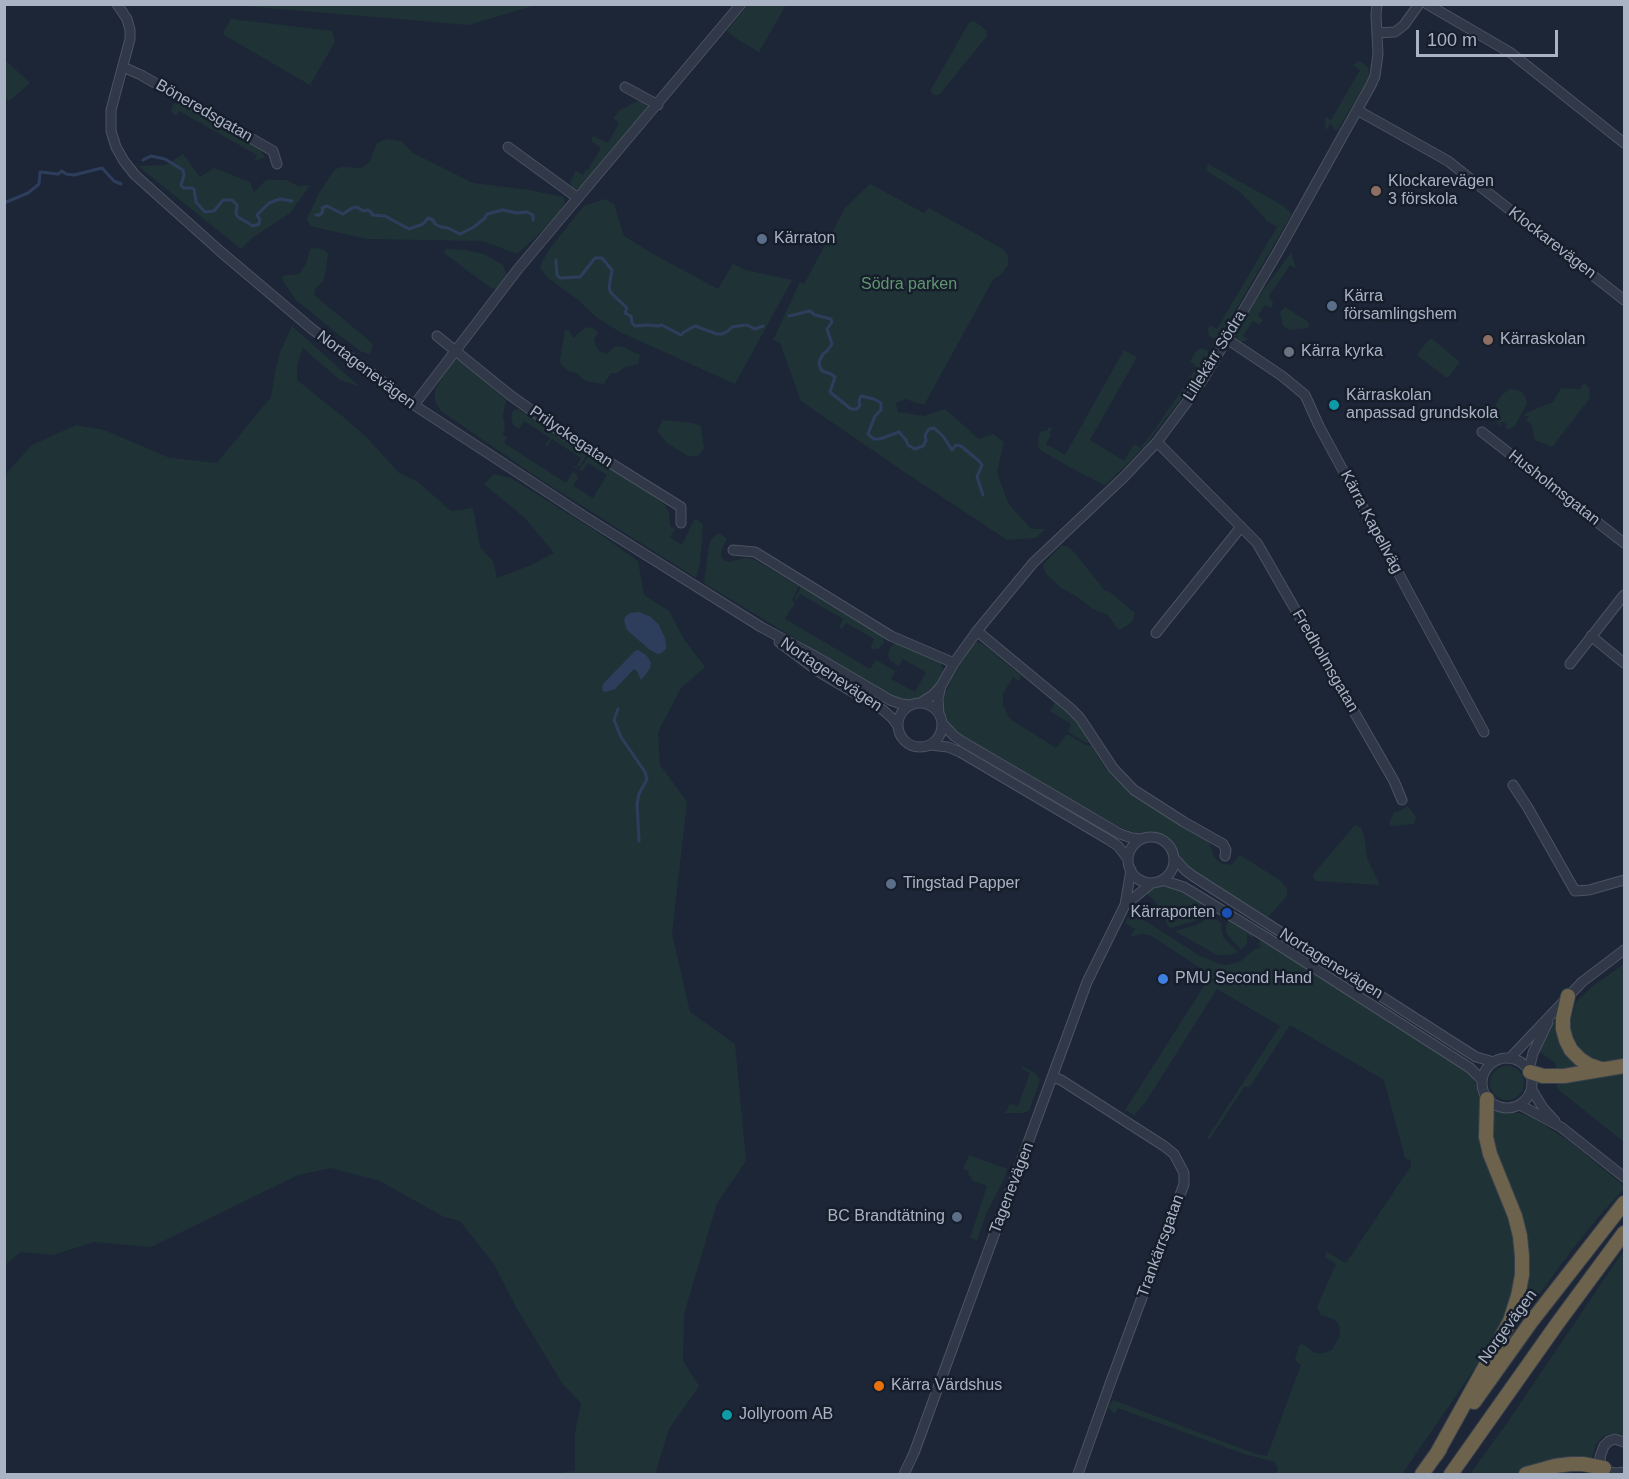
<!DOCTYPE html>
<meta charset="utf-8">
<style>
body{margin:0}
#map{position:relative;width:1629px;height:1479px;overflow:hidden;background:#1d2636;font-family:Helvetica,sans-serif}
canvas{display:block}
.frame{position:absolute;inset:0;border:6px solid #aab3c4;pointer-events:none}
.scale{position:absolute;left:1416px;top:30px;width:142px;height:27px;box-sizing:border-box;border:3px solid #aab3c4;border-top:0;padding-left:8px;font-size:18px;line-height:21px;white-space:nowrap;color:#aab3c4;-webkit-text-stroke:4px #161e2b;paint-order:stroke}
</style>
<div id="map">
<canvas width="1629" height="1479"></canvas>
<div class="frame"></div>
<div class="scale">100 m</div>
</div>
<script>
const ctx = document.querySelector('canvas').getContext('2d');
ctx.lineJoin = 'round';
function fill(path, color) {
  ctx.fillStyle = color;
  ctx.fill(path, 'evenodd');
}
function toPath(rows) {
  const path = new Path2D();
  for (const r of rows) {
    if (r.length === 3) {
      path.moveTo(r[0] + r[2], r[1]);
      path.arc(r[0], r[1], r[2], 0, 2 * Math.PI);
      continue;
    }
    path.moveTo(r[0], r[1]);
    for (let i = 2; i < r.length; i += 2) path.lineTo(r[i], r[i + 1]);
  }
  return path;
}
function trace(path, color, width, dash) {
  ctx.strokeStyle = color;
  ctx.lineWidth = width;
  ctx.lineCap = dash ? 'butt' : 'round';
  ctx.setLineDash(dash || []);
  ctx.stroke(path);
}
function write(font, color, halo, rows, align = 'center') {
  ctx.font = font + ' Helvetica,sans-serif';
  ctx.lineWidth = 5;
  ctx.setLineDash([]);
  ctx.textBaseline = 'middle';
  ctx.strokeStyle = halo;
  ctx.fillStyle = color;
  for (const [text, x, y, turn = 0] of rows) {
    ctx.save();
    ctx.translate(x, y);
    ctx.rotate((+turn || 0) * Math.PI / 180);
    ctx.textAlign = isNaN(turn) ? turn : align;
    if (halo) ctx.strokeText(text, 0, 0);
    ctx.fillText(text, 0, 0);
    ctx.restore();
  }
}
fill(toPath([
 [233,5,536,5,468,25],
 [748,5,786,5,759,52,737,39,727,31],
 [231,19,332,31,333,33,335,42,310,85,224,35,223,32],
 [973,21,977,23,986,30,987,36,939,95,934,95,930,91,967,26,970,22],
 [4,59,30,83,9,101,5,97],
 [1359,61,1363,63,1368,68,1369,74,1369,78,1338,129,1335,130,1330,123,1326,131,1325,117,1331,120,1360,70,1353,65],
 [638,101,645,103,647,106,647,109,582,187,576,189,572,187,570,182,575,173,576,171,583,175,586,170,588,170,601,148,591,141,593,136,608,143,619,123,613,118,620,110],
 [177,102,260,150,265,157,254,161,257,155,179,111,176,116,171,111,173,105],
 [387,139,401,141,413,153,473,183,529,190,563,197,565,203,560,211,540,233,517,254,483,241,367,239,310,226,307,219,319,193,335,169,343,167,361,168,369,163,377,143],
 [183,154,200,177,214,168,250,182,254,192,266,180,286,180,299,186,310,185,290,213,252,238,241,249,138,166,166,165],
 [1208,164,1282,205,1292,214,1219,338,1216,340,1209,336,1208,329,1210,325,1217,329,1277,227,1265,220,1265,218,1240,192,1207,171,1206,169],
 [870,184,924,213,929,208,1003,249,1008,256,1008,265,1003,272,998,277,994,278,924,405,905,399,896,403,898,412,924,416,945,409,979,439,993,434,1004,442,997,472,1008,503,1031,529,1045,529,1036,538,1007,540,903,471,801,401,780,343,773,340,800,282,804,284,845,208],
 [605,199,614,204,624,236,655,255,718,289,733,264,745,270,792,280,735,384,620,332,596,317,577,299,547,277,540,268,543,260,551,247,584,206],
 [317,248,326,251,328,254,324,280,315,289,314,295,371,342,373,345,370,354,362,352,335,332,295,299,283,281,282,277,286,275,295,275,300,273,306,264,310,249],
 [446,249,466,250,484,254,503,265,507,275,496,289,491,288,445,254,444,251],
 [1291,253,1296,268,1290,265,1269,296,1273,302,1271,308,1265,305,1258,315,1263,320,1259,325,1253,321,1243,336,1248,340,1240,342,1237,337,1237,334,1258,297],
 [1285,307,1307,321,1309,324,1308,328,1289,330,1283,326,1280,312],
 [292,326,359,386,340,380,303,348,297,364,297,380,347,420,368,439,399,473,418,482,451,511,473,508,480,547,493,561,497,578,529,566,554,553,525,518,484,484,494,474,511,478,594,530,638,561,644,595,669,611,684,639,705,667,681,688,658,732,660,765,687,802,672,934,690,1012,735,1044,746,1161,717,1203,684,1314,683,1361,699,1386,669,1429,655,1474,551,1474,575,1471,575,1433,581,1403,562,1383,516,1307,494,1264,460,1221,444,1217,380,1181,331,1168,298,1175,151,1247,94,1242,53,1255,21,1252,5,1265,5,475,32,445,76,425,104,430,170,458,217,463,271,397,275,372,280,352],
 [586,327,595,329,598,333,594,339,594,342,599,351,607,354,615,346,623,347,640,355,638,364,623,368,617,373,611,373,604,384,586,381,576,373,569,371,561,365,560,360,565,330,569,330,573,338],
 [1432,339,1459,361,1459,363,1449,377,1446,377,1418,356,1418,353,1429,340],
 [1200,348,1207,350,1209,356,1187,391,1147,443,1128,463,1105,485,1073,469,1040,450,1038,445,1039,435,1042,431,1046,431,1050,427,1052,428,1049,433,1051,434,1046,444,1065,455,1124,350,1137,357,1090,440,1124,461,1134,444,1140,448,1150,436,1182,390,1196,367,1190,361,1197,350],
 [456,360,459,361,468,367,506,400,503,416,505,428,502,434,507,437,504,443,566,483,573,472,576,474,578,478,573,486,593,498,607,475,588,463,582,471,573,467,574,466,580,469,589,455,656,498,666,506,669,513,670,526,675,529,670,537,682,545,694,520,696,519,703,524,700,563,696,578,543,481,441,411,435,401,435,390,449,366],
 [1584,383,1589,388,1590,398,1552,447,1535,440,1532,425,1526,420,1529,416,1524,416,1526,413,1553,402,1561,388,1580,389],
 [1510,389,1518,390,1522,392,1525,396,1527,403,1515,426,1509,429,1506,429,1507,424,1503,422,1501,422,1500,426,1498,425,1494,415,1495,407,1499,399,1503,394],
 [518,409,587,454,580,466,577,466,581,458,552,439,547,446,545,445,550,438,524,421,519,429,513,425,511,416,513,411],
 [663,420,692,423,701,426,704,448,698,456,688,456,667,443,657,431],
 [718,533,727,538,721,552,721,556,724,560,729,562,745,558,753,559,799,586,792,600,795,604,790,610,785,619,870,669,876,660,895,671,891,679,915,692,926,672,903,659,899,666,890,660,888,655,890,648,895,643,898,643,936,659,941,663,943,671,935,687,926,694,911,701,902,701,890,696,704,583,709,545,712,538],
 [1061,546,1067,546,1074,552,1105,591,1110,592,1135,613,1133,620,1129,624,1120,630,1117,628,1108,615,1093,609,1076,596,1061,588,1046,574,1043,565],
 [801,587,882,635,884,642,883,644,878,649,872,649,871,646,874,639,846,623,842,629,839,627,843,619,800,594,796,601,795,598],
 [977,642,984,645,1021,676,1019,681,1013,677,1003,694,1003,705,1010,719,1056,748,1067,734,1084,744,1091,746,1107,770,1125,787,1209,842,1214,857,1220,863,1231,865,1240,855,1281,881,1287,889,1287,896,1268,917,1189,869,1181,861,1172,843,1165,837,1155,833,1135,833,1122,828,962,737,947,724,943,711,944,696,952,678,972,646],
 [1055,702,1079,725,1089,743,1086,743,1068,732,1071,724,1050,711],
 [1408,806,1416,817,1414,824,1391,826,1389,823,1394,812,1399,811],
 [1355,825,1360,827,1364,835,1367,858,1380,885,1315,881,1313,876,1316,871],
 [1158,886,1172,887,1201,903,1200,908,1207,913,1197,920,1171,928,1169,927,1155,901,1144,892],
 [1130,914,1147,922,1200,956,1220,964,1227,965,1241,961,1255,949,1260,948,1261,946,1258,944,1261,940,1466,1069,1477,1085,1481,1100,1490,1172,1505,1210,1514,1241,1515,1265,1514,1288,1509,1305,1499,1331,1486,1352,1402,1474,1276,1474,1278,1469,1275,1462,1244,1454,1118,1408,1115,1414,1110,1410,1109,1406,1113,1400,1256,1454,1267,1456,1301,1365,1295,1360,1299,1345,1303,1344,1315,1353,1324,1353,1332,1350,1339,1338,1340,1330,1338,1323,1333,1319,1321,1315,1317,1307,1336,1264,1325,1257,1327,1252,1346,1263,1411,1166,1411,1160,1405,1158,1384,1080,1290,1025,1250,1087,1245,1086,1209,1140,1207,1138,1280,1026,1217,989,1145,1103,1134,1115,1125,1110,1211,975,1150,935,1141,934,1130,937,1135,929,1125,923],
 [1211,916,1222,924,1221,928,1223,937,1238,952,1229,955,1217,955,1175,931,1197,925],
 [1229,920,1248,931,1253,936,1252,938,1247,934,1247,944,1241,950,1226,933,1226,926],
 [1624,964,1624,1059,1604,1062,1586,1056,1574,1043,1569,1024,1576,1002,1593,986],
 [1557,1018,1562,1048,1567,1054,1583,1068,1557,1071,1555,1063,1539,1051,1550,1026],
 [1507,1083,17],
 [1023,1067,1034,1072,1040,1080,1029,1111,1022,1113,1005,1113,1010,1104,1018,1106,1030,1073,1022,1069],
 [1624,1071,1624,1142,1560,1091,1557,1087,1557,1081],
 [1496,1111,1519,1113,1535,1119,1569,1141,1624,1186,1624,1189,1600,1215,1571,1251,1513,1330,1523,1307,1527,1292,1529,1262,1527,1244,1493,1146,1492,1119],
 [969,1155,1007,1169,1005,1177,986,1214,977,1240,970,1238,987,1186,971,1180,972,1177,968,1175,969,1171,963,1169],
 [1624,1250,1624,1435,1616,1433,1603,1436,1595,1446,1592,1458,1556,1461,1529,1468,1514,1474,1470,1474,1505,1426]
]), '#1f3337');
fill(toPath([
 [639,612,651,617,659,625,665,638,666,645,666,649,661,653,658,654,650,650,627,630,624,620,626,616,630,613],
 [638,650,646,655,651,662,650,668,646,674,641,680,637,671,634,669,615,689,605,692,602,690,603,684,635,651]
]), '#2d3e5d');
trace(toPath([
 [143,160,151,156,165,159,183,170,184,175,181,185,183,188,192,188,194,189,196,202,205,212,214,211,223,200,232,200,237,205,236,214,238,217,253,226,259,224,260,220,257,215,269,203,280,199,292,201],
 [4,203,28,193,39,184,40,172,58,174,62,171,66,174,74,175,102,168,114,181,121,184],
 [316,215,320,215,323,211,322,208,327,206,343,214,352,208,357,207,363,211,368,210,372,213,372,215,385,216,409,229,423,224,428,218,433,220,435,224,441,227,448,228,460,234,474,227,485,218,487,214,503,210,517,213,527,212,533,215,533,220],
 [556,260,557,275,560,278,580,277,595,258,602,258,612,270,609,288,611,293,627,308,625,313,631,316,632,323,635,326,647,325,658,326,662,325,681,335,684,332,695,326,717,334,722,334,728,331,732,327,738,326,747,325,755,329,763,326],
 [789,316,810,311,815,315,831,319,832,322,827,329,832,344,827,351,823,354,819,362,820,367,822,371,831,374,835,377,830,392,851,409,857,409,860,405,859,401,861,396,874,399,881,403,881,410,875,416,868,434,870,436,874,439,880,439,899,432,906,440,908,445,915,449,923,446,926,440,925,435,929,429,934,428,943,436,952,450,956,445,961,446,978,460,982,465,977,477,983,495],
 [618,709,614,720,621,737,645,772,647,779,639,794,637,804,639,841]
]), '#2d3e5d', 3);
const minor = toPath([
 [117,4,127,19,130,30,130,39,111,110,111,131,116,147,124,161,135,175,221,252,312,329,414,405,587,518,761,627,813,655,890,700,901,704,910,705],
 [1427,4,1511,53,1624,143],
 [1377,33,1395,32,1404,25,1419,4],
 [123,67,141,75,273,151,277,164],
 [625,87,658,105],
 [1357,110,1448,161,1624,300],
 [508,147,578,198],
 [437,336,510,395,567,436,681,507,681,523],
 [1227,339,1282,376,1305,395,1319,426,1484,732],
 [414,405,518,269,741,4],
 [1482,432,1624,543],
 [1157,442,1257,543,1394,781,1402,800],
 [733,550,755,552,891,636,954,663],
 [977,631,1070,708,1080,718,1113,768,1134,790,1184,822,1223,844,1226,850,1225,856],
 [1156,633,1241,527],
 [1591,636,1624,663],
 [779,642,819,672,883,710,892,718,898,726],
 [1570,664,1624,595],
 [920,725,22],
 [920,703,933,695,941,686,954,663,977,631,1033,563,1124,477,1157,442,1187,402,1205,376,1279,250,1371,85,1375,76,1378,54,1376,15,1377,4],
 [939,714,938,699,941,686],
 [942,723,954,736,963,742,1120,834,1132,838,1141,839],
 [930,745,948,747,960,752,1109,840,1118,846,1128,859],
 [1513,785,1528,808,1575,891,1589,890,1624,880],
 [1151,860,23],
 [1174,858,1185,870,1193,876,1476,1057,1494,1062],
 [1162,880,1184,887,1266,937,1470,1068,1482,1080],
 [1125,905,1152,883],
 [1507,1083,25],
 [1510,1058,1582,982,1624,950],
 [1529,1070,1533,1053,1548,1022],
 [1053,1077,1061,1080,1164,1146,1174,1154,1184,1173,1184,1184,1180,1195,1111,1381,1078,1474],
 [1532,1090,1543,1108,1555,1121],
 [1520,1105,1561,1127,1624,1177],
 [1624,1442,1615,1439,1609,1441,1604,1446,1600,1457,1601,1464,1609,1472,1617,1473,1624,1472],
 [904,1474,914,1453,1087,982,1125,905,1131,870]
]);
const highway = toPath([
 [1568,996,1563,1018,1563,1029,1566,1040,1571,1050,1580,1059,1589,1065,1601,1069],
 [1530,1072,1543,1076,1564,1076,1624,1066],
 [1474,1402,1531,1322,1624,1203],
 [1436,1455,1496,1347,1510,1321,1518,1296,1522,1275,1522,1256,1520,1236,1515,1216,1490,1154,1486,1137,1487,1099],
 [1422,1474,1440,1449],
 [1451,1474,1557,1324,1624,1233],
 [1526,1474,1555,1466,1571,1464,1583,1464,1604,1468]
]);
trace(minor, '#4b5362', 11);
trace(highway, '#38404e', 16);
trace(minor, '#313847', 9);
trace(highway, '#6d634d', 14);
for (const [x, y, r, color] of [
 [1376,191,6,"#8d6e63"],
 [762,239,6,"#5c6f8a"],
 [1332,306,6,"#5c6f8a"],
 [1488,340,6,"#8d6e63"],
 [1289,352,6,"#6b7280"],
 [1334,405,6,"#0f9aa8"],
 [891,884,6,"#5c6f8a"],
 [1227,913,6,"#1a4fb4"],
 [1163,979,6,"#3f7fe0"],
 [957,1217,6,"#5c6f8a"],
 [879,1386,6,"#e8710a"],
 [727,1415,6,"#0f9aa8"]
]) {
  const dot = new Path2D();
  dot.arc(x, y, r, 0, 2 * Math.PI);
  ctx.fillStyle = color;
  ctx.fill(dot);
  trace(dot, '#161e2b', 2);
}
write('16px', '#aab3c4', '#161e2b', [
 ["Böneredsgatan",204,111,30],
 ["Klockarevägen",1552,243,38],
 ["Lillekärr Södra",1215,356,-58],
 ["Nortagenevägen",366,370,37],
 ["Prilyckegatan",571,437,34],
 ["Husholmsgatan",1554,488,38],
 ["Kärra Kapellväg",1371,522,62],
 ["Fredholmsgatan",1325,661,60],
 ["Nortagenevägen",831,675,34],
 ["Nortagenevägen",1331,964,32],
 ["Tagenevägen",1012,1188,-69],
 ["Trankärrsgatan",1161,1246,-70],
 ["Norgevägen",1508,1327,-54]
]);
write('16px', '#aab3c4', '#161e2b', [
 ["Klockarevägen",1388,182],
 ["3 förskola",1388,200],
 ["Kärraton",774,239],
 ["Kärra",1344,297],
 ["församlingshem",1344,315],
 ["Kärraskolan",1500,340],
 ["Kärra kyrka",1301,352],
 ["Kärraskolan",1346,396],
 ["anpassad grundskola",1346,414],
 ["Tingstad Papper",903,884],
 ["Kärraporten",1215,913,"right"],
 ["PMU Second Hand",1175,979],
 ["BC Brandtätning",945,1217,"right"],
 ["Kärra Värdshus",891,1386],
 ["Jollyroom AB",739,1415]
], 'left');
write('16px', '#619570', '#161e2b', [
 ["Södra parken",909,285]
]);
</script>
